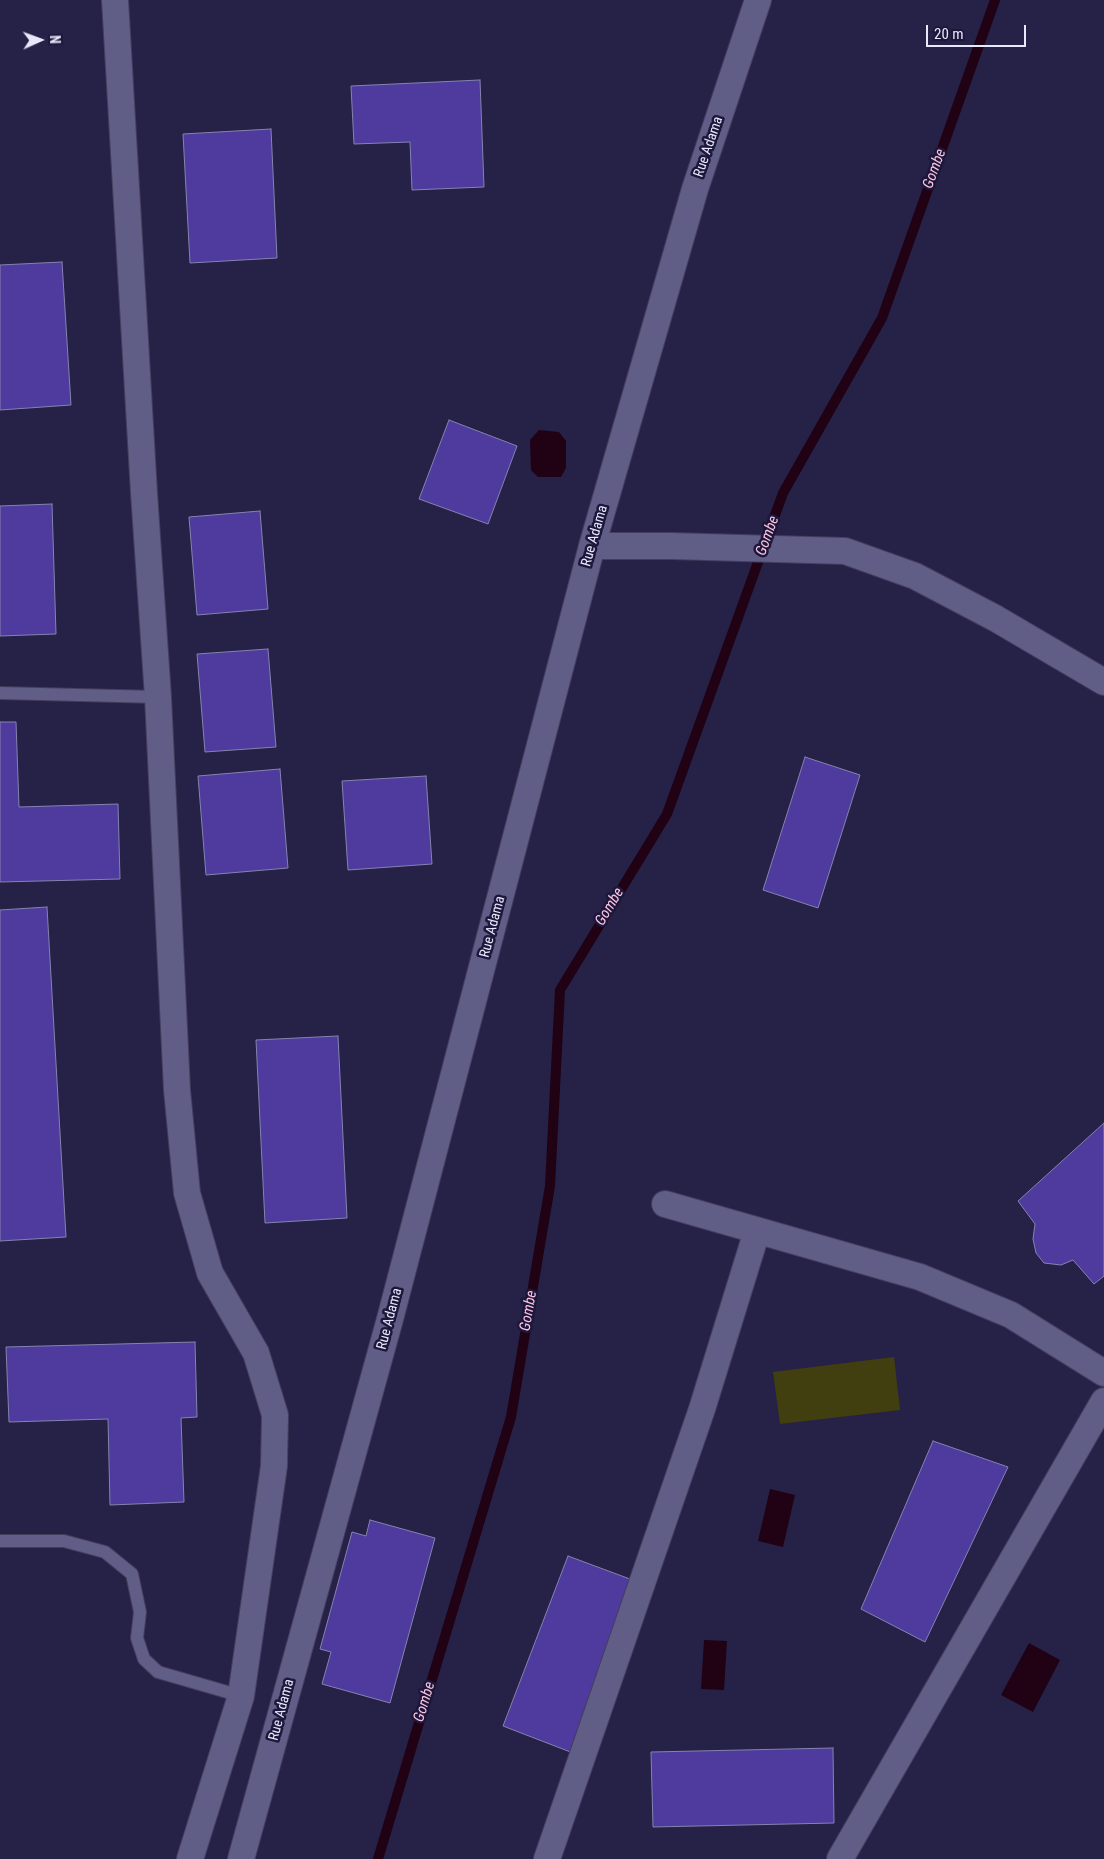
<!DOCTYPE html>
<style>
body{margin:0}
#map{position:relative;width:1104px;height:1859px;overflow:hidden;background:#262146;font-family:"Roboto Condensed",sans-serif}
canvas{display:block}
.north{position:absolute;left:15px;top:15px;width:50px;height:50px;-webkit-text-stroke:4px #1c173b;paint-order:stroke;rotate:88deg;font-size:14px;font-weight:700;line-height:20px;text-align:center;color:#e8e8fc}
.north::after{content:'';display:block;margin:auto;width:18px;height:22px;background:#e8e8fc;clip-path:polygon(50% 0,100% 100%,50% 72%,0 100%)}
.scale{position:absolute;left:926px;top:25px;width:100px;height:22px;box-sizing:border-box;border:2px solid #e8e8fc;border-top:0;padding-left:6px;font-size:15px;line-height:18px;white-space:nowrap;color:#e8e8fc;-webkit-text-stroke:4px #1c173b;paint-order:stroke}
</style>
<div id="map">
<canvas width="1104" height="1859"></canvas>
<div class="north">N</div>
<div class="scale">20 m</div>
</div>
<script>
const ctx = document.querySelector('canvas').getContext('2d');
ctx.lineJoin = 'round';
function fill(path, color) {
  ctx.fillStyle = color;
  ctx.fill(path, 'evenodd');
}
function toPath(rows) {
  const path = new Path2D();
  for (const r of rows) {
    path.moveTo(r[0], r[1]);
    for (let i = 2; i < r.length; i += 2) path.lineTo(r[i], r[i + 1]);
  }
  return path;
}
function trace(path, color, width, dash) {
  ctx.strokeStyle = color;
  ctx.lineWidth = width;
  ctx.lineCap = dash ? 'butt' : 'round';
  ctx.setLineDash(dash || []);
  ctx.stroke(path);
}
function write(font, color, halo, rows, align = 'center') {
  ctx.font = font + ' "Roboto Condensed",sans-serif';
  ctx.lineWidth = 5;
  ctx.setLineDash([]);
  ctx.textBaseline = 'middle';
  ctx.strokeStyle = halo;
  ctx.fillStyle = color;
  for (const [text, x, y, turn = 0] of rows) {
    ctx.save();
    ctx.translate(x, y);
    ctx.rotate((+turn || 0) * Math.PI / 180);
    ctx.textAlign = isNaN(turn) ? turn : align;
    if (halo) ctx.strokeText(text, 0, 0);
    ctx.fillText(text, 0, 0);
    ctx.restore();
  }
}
fill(toPath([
 [894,1357,900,1410,780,1424,773,1372]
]), '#413f10');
fill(toPath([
 [539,430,559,432,566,441,566,468,561,477,538,477,531,470,530,440],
 [770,1489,795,1495,783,1547,758,1541],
 [704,1640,727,1641,724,1690,701,1689],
 [1029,1643,1060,1660,1033,1712,1001,1695]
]), '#200214');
trace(toPath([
 [378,1859,511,1417,550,1186,560,990,667,814,783,493,882,318,995,0]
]), '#200214', 10);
const building = toPath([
 [480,80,484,187,412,190,410,142,354,144,351,86,480,80],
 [271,129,277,258,190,263,183,134,271,129],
 [62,262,71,405,0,410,0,265,62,262],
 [449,420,517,446,488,524,419,499,449,420],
 [52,504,56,634,0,636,0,506,52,504],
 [260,511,268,609,197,615,189,517,260,511],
 [268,649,276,747,205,752,197,654,268,649],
 [0,722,16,722,19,807,118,804,120,879,0,882,0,722],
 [805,757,860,775,818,908,763,890,805,757],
 [280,769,288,868,206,875,198,776,280,769],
 [426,776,432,864,348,870,342,781,426,776],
 [47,907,66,1237,0,1241,0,910,47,907],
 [338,1036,347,1218,265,1223,256,1040,338,1036],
 [1104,1123,1104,1276,1094,1284,1073,1260,1061,1265,1044,1263,1036,1253,1033,1239,1035,1224,1018,1201,1104,1123],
 [195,1342,197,1417,181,1418,184,1502,110,1505,108,1419,9,1422,6,1347,195,1342],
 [933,1441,1008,1467,925,1642,861,1609,933,1441],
 [370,1520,435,1538,390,1703,322,1684,331,1652,320,1649,352,1532,366,1536,370,1520],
 [568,1556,638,1582,573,1753,503,1726,568,1556],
 [833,1748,834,1823,653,1827,651,1752,833,1748]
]);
fill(building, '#4e3b9d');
trace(building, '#8583b0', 1);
const service = toPath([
 [0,693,158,697],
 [0,1541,64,1541,105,1552,132,1574,140,1612,137,1638,144,1659,158,1672,241,1696]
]);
const minor = toPath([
 [115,0,144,493,158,697,177,1090,187,1193,210,1273,256,1353,275,1415,274,1466,241,1696,190,1859],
 [592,546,671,546,845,551,915,576,995,618,1104,682],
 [665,1204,920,1277,1011,1315,1104,1373],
 [241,1859,390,1319,592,546,695,189,758,0],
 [547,1859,702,1409,757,1231],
 [840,1859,1104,1401]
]);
trace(service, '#443e5d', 14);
trace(minor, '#443e5d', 28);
trace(service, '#605d87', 12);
trace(minor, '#605d87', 26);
write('14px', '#e8e8fc', '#1c173b', [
 ["Rue Adama",709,147,-71],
 ["Rue Adama",595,536,-74],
 ["Rue Adama",493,927,-75],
 ["Rue Adama",390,1319,-75],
 ["Rue Adama",282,1710,-75]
]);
write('italic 15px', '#fcc4e0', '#1c173b', [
 ["Gombe",935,169,-70],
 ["Gombe",768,536,-70],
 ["Gombe",610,907,-59],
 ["Gombe",529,1311,-80],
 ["Gombe",425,1702,-73]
]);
</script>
